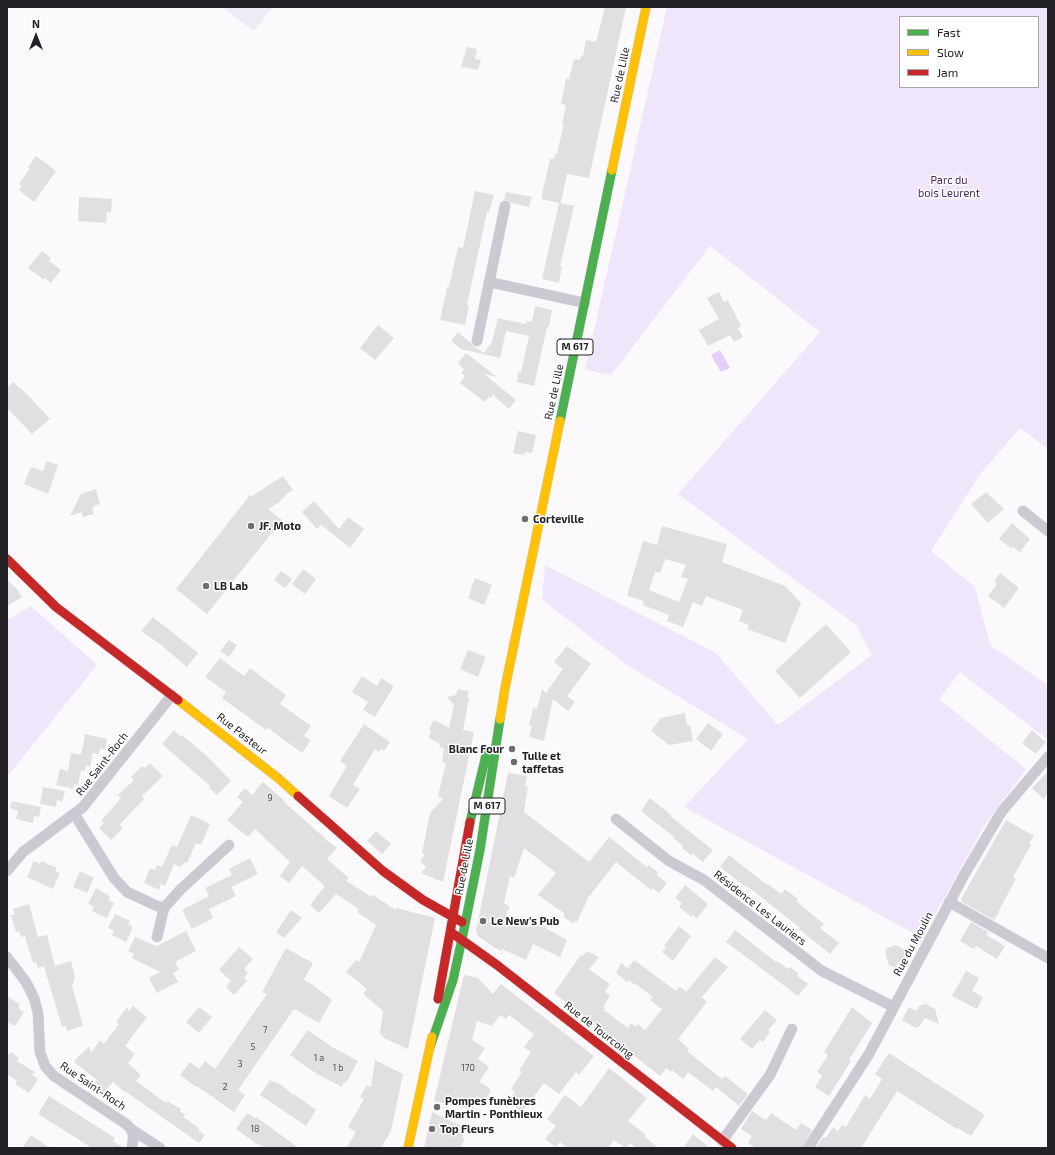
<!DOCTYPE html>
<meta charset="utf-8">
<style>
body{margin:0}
#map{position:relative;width:1055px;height:1155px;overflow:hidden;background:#fbf9fc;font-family:"Exo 2",sans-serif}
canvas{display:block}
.frame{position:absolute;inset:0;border:8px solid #232125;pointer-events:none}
.legend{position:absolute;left:899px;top:16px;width:140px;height:72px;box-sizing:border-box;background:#fff;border:1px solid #a7a6a8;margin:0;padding:5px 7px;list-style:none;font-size:12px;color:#232125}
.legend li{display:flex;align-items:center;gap:8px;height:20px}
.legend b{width:20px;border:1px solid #a7a6a8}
.north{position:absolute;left:16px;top:16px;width:40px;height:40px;-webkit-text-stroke:3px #fff;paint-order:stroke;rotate:0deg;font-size:11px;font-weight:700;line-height:16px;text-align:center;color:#232125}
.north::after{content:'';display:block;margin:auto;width:14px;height:18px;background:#232125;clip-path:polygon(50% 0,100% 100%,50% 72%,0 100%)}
</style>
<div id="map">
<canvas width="1055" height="1155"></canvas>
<div class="frame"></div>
<ul class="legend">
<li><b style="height:5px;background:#4caf50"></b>Fast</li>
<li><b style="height:5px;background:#ffc107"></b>Slow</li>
<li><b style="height:5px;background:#c62828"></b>Jam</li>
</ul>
<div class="north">N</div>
</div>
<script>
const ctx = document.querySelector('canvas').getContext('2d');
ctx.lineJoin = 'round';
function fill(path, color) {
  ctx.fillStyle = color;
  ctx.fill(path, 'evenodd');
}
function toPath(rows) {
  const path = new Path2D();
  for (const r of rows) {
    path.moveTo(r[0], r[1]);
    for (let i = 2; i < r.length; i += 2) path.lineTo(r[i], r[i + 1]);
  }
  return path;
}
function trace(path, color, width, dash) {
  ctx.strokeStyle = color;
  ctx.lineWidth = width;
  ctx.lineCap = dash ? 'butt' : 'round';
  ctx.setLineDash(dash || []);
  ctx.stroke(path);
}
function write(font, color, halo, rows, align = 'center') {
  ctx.font = font + ' "Exo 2",sans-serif';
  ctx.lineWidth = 3;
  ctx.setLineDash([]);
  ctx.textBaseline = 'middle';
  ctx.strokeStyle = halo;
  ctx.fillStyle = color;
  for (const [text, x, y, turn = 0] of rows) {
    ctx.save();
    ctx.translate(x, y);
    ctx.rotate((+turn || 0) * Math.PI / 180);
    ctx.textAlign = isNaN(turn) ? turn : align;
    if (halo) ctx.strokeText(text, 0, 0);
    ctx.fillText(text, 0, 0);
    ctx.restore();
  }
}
fill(toPath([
 [222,7,273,7,254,31]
]), '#efebf4');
fill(toPath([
 [667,7,1048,7,1048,449,1020,428,981,473,931,551,975,587,990,645,1048,685,1048,740,960,672,939,699,1026,769,984,826,922,938,684,807,748,739,630,667,542,600,545,565,716,653,778,725,872,655,856,625,678,494,820,332,710,246,611,375,585,370],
 [900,17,1038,17,1038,87,900,87],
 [31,606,97,665,7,777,7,620]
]), '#f0e6fb');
fill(toPath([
 [720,350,730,368,721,372,711,355]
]), '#e5cefb');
fill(toPath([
 [605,7,626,7,589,178,567,174,561,203,574,206,560,266,562,266,559,283,542,279,559,203,541,199,550,159,554,159,555,154,557,155,560,140,564,125,562,125,566,105,561,104,566,78,569,79,574,59,580,60,581,56,583,56,586,40,596,42],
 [467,47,477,49,475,59,481,60,478,70,461,67],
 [36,156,56,171,34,202,19,190,22,186,19,184,30,168,28,167],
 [475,191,494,195,489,212,487,212,467,305,469,305,465,325,440,320,447,287,449,287,458,247,463,248],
 [506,192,532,197,529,207,511,203,507,200,504,200],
 [79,197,112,199,111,213,107,212,106,223,78,221],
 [42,251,51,258,49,261,61,270,51,283,45,278,44,280,28,268],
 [719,292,724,302,728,300,741,326,738,328,743,337,734,342,730,335,708,346,699,330,719,319,707,298],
 [535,306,552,310,549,327,547,327,534,386,517,382,518,372,521,373,529,336,506,331,500,358,461,349,451,341,458,332,471,343,473,346,484,353,492,342,498,318,526,324,527,321,532,322],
 [378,325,394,338,375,360,360,348],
 [466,353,497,377,484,374,516,400,509,409,493,395,491,398,489,397,485,402,460,383,465,376,461,373,464,369,458,363],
 [13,382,28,395,50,419,32,434,7,408,7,388],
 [518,431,536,435,532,453,525,452,524,455,513,453],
 [47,461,58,465,48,494,24,484,31,467,43,471],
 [283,476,293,490,285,495,286,496,280,500,281,501,268,509,282,520,207,614,176,589,250,495,252,496],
 [96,489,100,504,93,506,94,508,92,509,94,514,83,517,81,512,70,516,81,494],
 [986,492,1004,509,988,523,971,504],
 [314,501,339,529,348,517,364,529,350,548,321,525,317,529,302,512],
 [1012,523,1030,539,1020,552,1013,547,1011,548,999,539],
 [662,526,727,544,722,562,785,586,801,603,785,643,747,629,749,625,739,621,743,610,706,596,702,606,693,602,683,627,667,621,669,615,643,605,644,601,627,596,643,541,657,545],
 [665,559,686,565,681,577,688,579,679,602,649,590,655,572,660,573],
 [303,569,316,579,305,594,292,584],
 [281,571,292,579,285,588,274,580],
 [1000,573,1019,588,1004,608,988,596,997,584,994,581],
 [475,578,492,585,484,605,468,598],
 [7,580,16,588,22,597,7,606],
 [153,617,198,653,187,667,160,644,141,631],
 [826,624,851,652,800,698,775,671],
 [229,640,237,645,229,657,220,651],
 [567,646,591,664,567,696,575,702,568,711,553,699,544,741,529,737,532,726,529,726,533,708,537,709,542,689,546,693,563,669,554,662],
 [468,650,486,657,478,677,460,669],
 [220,658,244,676,250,668,286,695,280,704,311,726,304,736,311,740,302,753,268,728,266,730,222,698,226,692,205,677],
 [362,676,377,686,381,678,394,686,375,717,363,710,368,702,352,692],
 [458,689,469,691,467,697,469,698,463,730,474,732,443,882,421,873,426,867,420,861,425,855,422,853,430,813,443,799,438,796,446,763,442,762,444,748,439,747,440,744,429,738,431,730,429,729,434,720,449,728,454,705,447,697,456,695],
 [685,713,687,725,690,725,693,741,669,745,651,731,661,718],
 [708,723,723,734,711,751,696,739],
 [364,724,390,742,384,751,381,749,379,752,375,749,353,785,360,789,347,808,329,796,347,766,340,761],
 [174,730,180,736,181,735,187,739,210,759,231,781,217,795,209,788,210,786,162,744],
 [1032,730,1046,742,1036,754,1022,743],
 [85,734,107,739,105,750,100,749,99,754,93,753,90,767,86,765,85,771,81,770,78,785,74,784,73,789,56,785,60,769,68,771,71,753,81,755],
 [150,763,163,776,142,796,144,799,119,825,123,828,111,840,99,828,104,823,101,821,121,798,118,795,134,780,131,777,142,766,145,768],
 [1048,771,1048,792,1044,799,1032,788],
 [508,773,527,776,525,786,528,787,524,812,589,862,609,837,647,867,649,865,658,872,657,875,667,883,659,893,652,888,651,890,616,862,588,898,577,922,575,921,574,924,564,917,564,913,538,895,556,873,524,848,514,878,510,876,504,903,510,907,506,914,530,927,533,921,567,940,560,957,533,944,526,960,502,949,501,951,496,948,495,948,478,936,476,931],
 [263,782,285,801,284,802,326,839,325,839,337,848,327,859,349,878,346,881,372,897,373,895,396,910,396,908,435,918,408,1049,384,1038,384,1037,380,1034,383,1011,363,994,367,989,346,972,356,960,359,962,376,925,357,912,359,909,336,894,319,913,310,905,325,886,302,866,289,883,280,876,290,862,255,829,248,837,227,820,243,802,237,797,245,788,252,795],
 [43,787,65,791,62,802,57,800,56,807,40,804],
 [650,798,671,815,670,816,713,850,703,862,693,854,691,855,682,848,683,846,673,838,674,837,641,811],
 [12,801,41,807,39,817,34,816,33,823,16,819,18,811,10,808],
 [191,815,210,824,201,845,196,843,187,863,184,862,181,867,174,864,165,886,161,884,159,890,144,883,150,868,155,870,157,865,162,867,172,845,177,847],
 [1006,820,1034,836,1029,844,1031,845,1013,877,1016,879,998,912,999,913,994,920,962,902,961,899],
 [376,831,391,844,382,854,367,841],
 [729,855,767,885,768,884,781,894,785,889,798,899,796,901,824,924,820,928,839,943,830,954,799,929,800,928,780,912,747,886,746,887,720,867],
 [250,858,258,874,231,887,236,896,209,909,213,918,192,929,182,910,209,896,205,888,232,875,229,869],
 [34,861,40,864,41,861,57,868,55,871,60,873,53,889,27,877],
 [80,871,94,878,87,893,73,887],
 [685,885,708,904,697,919,693,915,692,917,679,907,682,903,675,898],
 [96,888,110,896,108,900,114,903,107,918,92,911,94,907,88,904],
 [29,904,38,937,47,935,55,966,71,961,75,978,72,986,83,1026,67,1031,66,1026,62,1027,44,966,38,968,36,962,33,963,25,936,21,937,19,931,16,932,11,915,15,915,13,909],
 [291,910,302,918,284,938,276,932],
 [115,914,130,921,128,924,133,927,126,942,112,935,114,931,108,928],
 [971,922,988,932,986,935,1005,946,997,959,976,946,974,949,960,941],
 [679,926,691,936,673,961,662,952,666,948,664,946],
 [735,930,776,962,777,961,788,969,790,967,799,974,797,976,808,984,798,996,726,942],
 [186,931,196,951,175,962,179,970,173,973,178,982,157,993,149,978,160,972,132,958,134,954,128,951,135,937,157,946],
 [896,945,907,951,901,964,898,962,896,968,889,965,885,952,887,948],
 [239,947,253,959,244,969,248,973,244,978,247,981,234,995,226,987,231,981,219,970],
 [286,948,313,963,304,980,313,985,332,1000,319,1023,294,1009,238,1090,245,1095,234,1112,197,1086,196,1087,180,1075,190,1062,199,1069,205,1061,215,1069,267,994,262,992],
 [587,951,599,957,589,969,610,984,605,992,610,996,603,1007,605,1008,604,1010,628,1028,631,1023,636,1027,638,1024,645,1030,662,1009,650,1000,653,997,636,984,635,985,629,980,627,982,616,973,621,963,628,968,634,960,676,991,680,987,686,992,715,957,728,967,702,997,707,1002,678,1039,689,1049,687,1051,722,1079,725,1076,748,1094,739,1106,716,1087,713,1091,688,1072,683,1079,672,1070,671,1072,666,1068,660,1076,554,993,581,955,583,956],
 [966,971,979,978,972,991,983,997,977,1009,952,996],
 [464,975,478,978,493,994,501,984,594,1056,579,1075,576,1072,559,1094,544,1083,522,1112,507,1102,515,1092,511,1089,522,1072,519,1071,531,1052,524,1047,534,1034,509,1015,506,1019,500,1015,492,1026,477,1021,472,1040,485,1048,478,1059,489,1067,479,1082,490,1088,490,1092,483,1104,475,1102,473,1110,434,1101],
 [7,996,19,1004,19,1009,24,1012,15,1026,7,1022],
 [926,1004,935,1009,939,1024,925,1018,920,1026,916,1028,902,1020,909,1007,916,1011,919,1006],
 [133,1006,147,1017,125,1046,135,1054,128,1063,141,1075,136,1081,166,1103,167,1101,181,1109,180,1111,185,1115,183,1117,199,1128,198,1130,205,1135,199,1143,126,1092,126,1093,113,1082,103,1093,93,1085,97,1080,74,1062,81,1053,82,1054,89,1046,91,1053,100,1040,104,1044,119,1024,116,1022,127,1007,129,1011],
 [199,1007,212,1017,199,1033,186,1022],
 [852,1007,872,1023,849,1060,851,1061,829,1096,815,1087,822,1076,817,1072,828,1055,824,1052],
 [765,1010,777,1020,768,1030,770,1032,763,1042,760,1040,752,1049,740,1039],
 [308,1030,332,1047,358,1061,346,1083,344,1082,342,1087,317,1074,290,1055],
 [11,1052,19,1058,17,1061,35,1072,32,1075,38,1079,29,1093,15,1084,17,1081,8,1075,7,1077,7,1054,9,1055],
 [889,1053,985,1115,971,1136,958,1128,957,1129,897,1091,861,1148,816,1148,823,1137,826,1138,833,1127,838,1131,842,1125,846,1127,865,1095,870,1099,882,1079,875,1074],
 [375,1060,403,1074,391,1131,381,1148,346,1148,356,1132,348,1127,364,1099,360,1097,367,1085,371,1087],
 [609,1068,647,1098,628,1121,646,1135,645,1137,659,1148,636,1148,630,1143,627,1148,625,1148,614,1140,608,1148,567,1148,560,1142,556,1147,545,1139,556,1126,547,1119,565,1095,581,1107],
 [270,1080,273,1082,274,1081,278,1084,279,1083,293,1095,294,1094,316,1110,306,1126,260,1095],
 [49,1096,115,1138,113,1141,124,1148,92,1148,38,1114],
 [752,1111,766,1120,771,1113,796,1130,801,1123,812,1130,802,1148,756,1148,748,1143,752,1136,741,1129],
 [432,1112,466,1128,462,1138,465,1139,460,1148,424,1148],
 [247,1113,255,1118,256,1117,299,1148,265,1148,259,1144,258,1145,236,1129],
 [693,1134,710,1148,683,1148],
 [31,1135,50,1148,22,1148]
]), '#e1dfe2');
const street = toPath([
 [489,282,585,303],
 [477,341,505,206],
 [1023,511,1048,531],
 [75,815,114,878,127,892,157,906,164,908],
 [616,819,669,861,704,880,822,971,894,1007],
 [7,871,23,852,83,807,172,695],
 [949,902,1048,958],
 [157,937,164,908,181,889,229,845],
 [7,957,26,982,34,998,38,1013,40,1052,45,1066,54,1076,126,1124,131,1129,133,1135,133,1140,132,1148],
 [131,1129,160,1148],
 [722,1141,770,1075,792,1029],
 [808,1148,869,1054,964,875,996,821,1002,811,1048,757]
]);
const fast = toPath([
 [560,421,612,170],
 [470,822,487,751],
 [430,1047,453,980,462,939,480,850,500,719]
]);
const slow = toPath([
 [612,170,646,7],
 [178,700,278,778,298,796],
 [500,719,505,688,560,421],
 [408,1148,432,1037]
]);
const jam = toPath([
 [7,559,56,607,178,700],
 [298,796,383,871,423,900,462,922],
 [452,933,497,965,732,1148],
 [438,999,470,822]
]);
trace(street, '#d8d7d9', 11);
trace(fast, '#d8d7d9', 10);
trace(slow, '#d8d7d9', 10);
trace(jam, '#d8d7d9', 10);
trace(street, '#cdc9d2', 10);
trace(fast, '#4caf50', 9);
trace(slow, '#ffc107', 9);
trace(jam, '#c62828', 9);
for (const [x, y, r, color] of [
 [525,519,4,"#6f6d70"],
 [251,526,4,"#6f6d70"],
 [206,586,4,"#6f6d70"],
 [512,749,4,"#6f6d70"],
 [514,762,4,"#6f6d70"],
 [483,921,4,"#6f6d70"],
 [437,1107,4,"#6f6d70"],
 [432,1129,4,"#6f6d70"]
]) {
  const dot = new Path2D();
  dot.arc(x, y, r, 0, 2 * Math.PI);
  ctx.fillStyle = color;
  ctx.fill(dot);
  trace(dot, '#fff', 1.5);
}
write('9px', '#525054', null, [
 ["9",270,798],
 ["7",265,1030],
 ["5",253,1047],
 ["1 a",319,1058],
 ["3",240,1064],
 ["1 b",338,1068],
 ["170",468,1068],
 ["2",225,1087],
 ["18",255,1129]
]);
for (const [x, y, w] of [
 [575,347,36],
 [487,806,36]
]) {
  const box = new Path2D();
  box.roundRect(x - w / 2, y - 8, w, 16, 3);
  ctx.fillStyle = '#fff';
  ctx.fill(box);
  trace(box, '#232125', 1);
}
write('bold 10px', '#232125', null, [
 ["M 617",575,347],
 ["M 617",487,806]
]);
write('11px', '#232125', '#fff', [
 ["Rue de Lille",620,75,-78],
 ["Rue de Lille",554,392,-78],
 ["Rue Pasteur",242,734,38],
 ["Rue Saint-Roch",102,764,-52],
 ["Rue de Lille",464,867,-79],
 ["Résidence Les Lauriers",760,908,38],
 ["Rue du Moulin",913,944,-62],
 ["Rue de Tourcoing",599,1030,38],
 ["Rue Saint-Roch",93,1086,34]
]);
write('11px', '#471e67', '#fff', [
 ["Parc du",949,180],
 ["bois Leurent",949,193]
]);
write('bold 11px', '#232125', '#fff', [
 ["Corteville",533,519],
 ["JF. Moto",259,526],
 ["LB Lab",214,586],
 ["Blanc Four",504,749,"right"],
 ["Tulle et",522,756],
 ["taffetas",522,769],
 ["Le New's Pub",491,921],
 ["Pompes funèbres",445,1101],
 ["Martin - Ponthieux",445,1114],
 ["Top Fleurs",440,1129]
], 'left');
</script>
